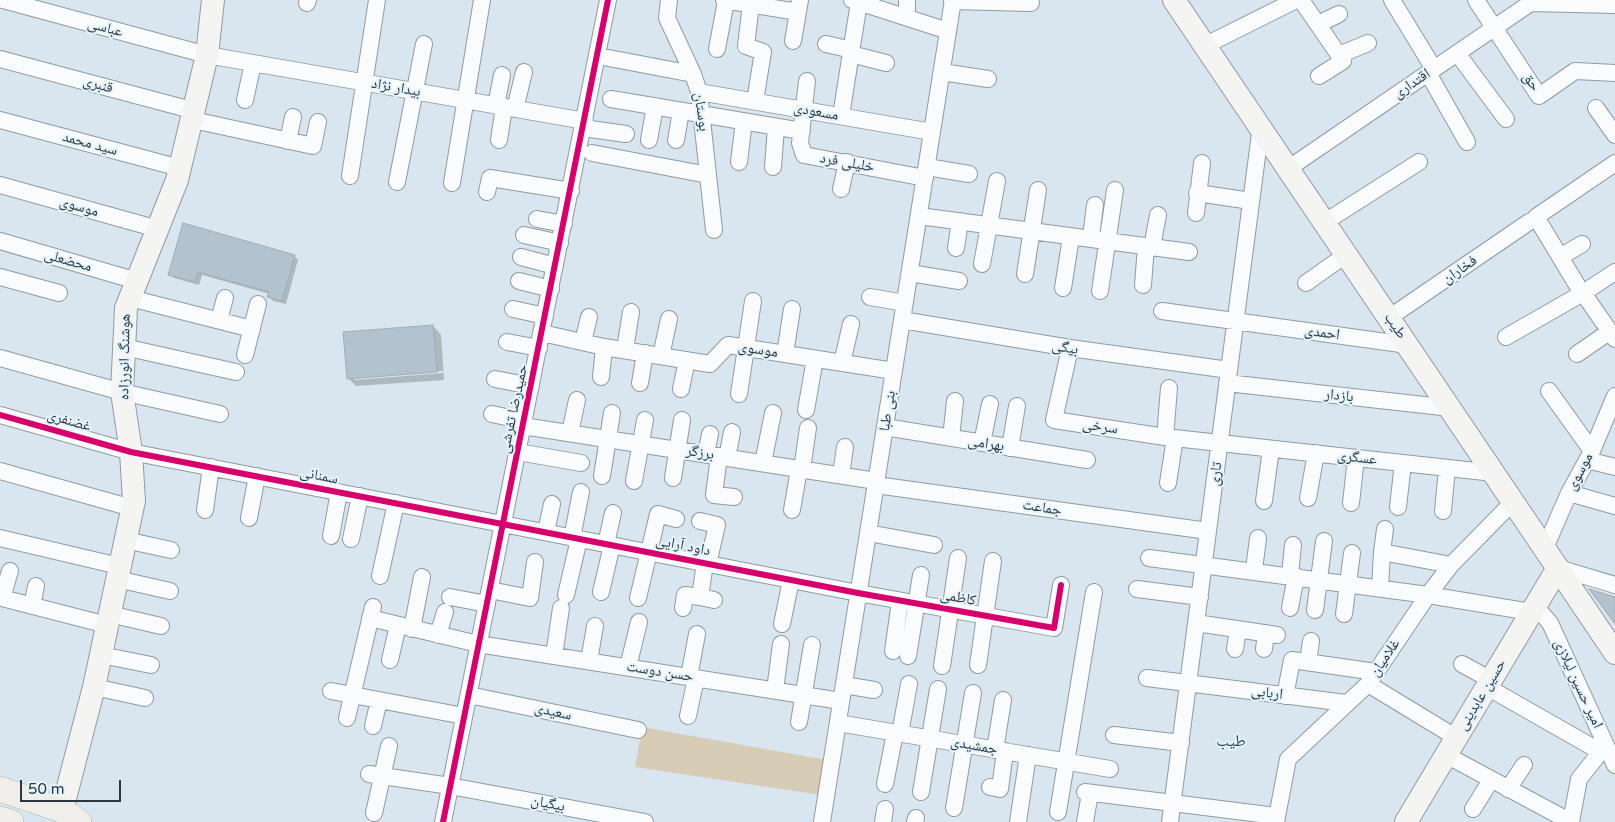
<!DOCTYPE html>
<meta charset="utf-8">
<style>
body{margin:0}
#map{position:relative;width:1615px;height:822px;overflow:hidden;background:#d9e6ef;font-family:"Varela Round",sans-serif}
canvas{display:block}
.scale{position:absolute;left:20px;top:780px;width:101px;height:22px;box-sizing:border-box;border:2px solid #2d373d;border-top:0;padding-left:6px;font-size:15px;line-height:18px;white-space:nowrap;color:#2d373d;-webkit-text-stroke:4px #e5f3fd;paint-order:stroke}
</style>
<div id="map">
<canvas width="1615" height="822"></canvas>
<div class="scale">50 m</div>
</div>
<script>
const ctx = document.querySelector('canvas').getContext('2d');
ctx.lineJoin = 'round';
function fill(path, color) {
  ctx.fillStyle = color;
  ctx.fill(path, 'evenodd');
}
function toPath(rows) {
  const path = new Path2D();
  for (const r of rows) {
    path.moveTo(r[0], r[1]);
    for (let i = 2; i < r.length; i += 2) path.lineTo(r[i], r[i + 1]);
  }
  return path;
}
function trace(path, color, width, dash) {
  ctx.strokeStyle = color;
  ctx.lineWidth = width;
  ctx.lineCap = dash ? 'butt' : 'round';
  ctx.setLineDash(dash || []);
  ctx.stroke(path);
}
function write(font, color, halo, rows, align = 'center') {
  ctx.font = font + ' "Varela Round","Noto Naskh Arabic",sans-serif';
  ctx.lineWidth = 4;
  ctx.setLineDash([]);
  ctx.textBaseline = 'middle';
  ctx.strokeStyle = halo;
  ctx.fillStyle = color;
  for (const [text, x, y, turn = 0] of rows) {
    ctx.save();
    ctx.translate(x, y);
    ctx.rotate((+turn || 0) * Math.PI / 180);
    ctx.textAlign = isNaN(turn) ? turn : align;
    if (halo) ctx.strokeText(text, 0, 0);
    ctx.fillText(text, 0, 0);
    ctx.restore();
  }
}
fill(toPath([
 [642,727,827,760,821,795,635,767]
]), '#d7ccb6');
fill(toPath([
 [294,256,298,260,286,304,273,301,269,297,270,294,202,275,199,285,174,278,170,274],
 [433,326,441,335,444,380,356,386,348,378],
 [443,371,443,373,354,380,354,377]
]), '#0003');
const building = toPath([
 [183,223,295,255,282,301,267,297,269,292,198,272,195,282,168,275,183,223],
 [433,325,437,372,347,379,343,332,433,325],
 [1589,589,1615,597,1615,624,1589,589]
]);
fill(building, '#b2c3cf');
trace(building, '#a3acb3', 1);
const street = toPath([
 [3,0,207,55,585,121],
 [669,0,667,18,693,74,699,92,714,230],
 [724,0,798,12,800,0],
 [852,0,948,31],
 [1301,0,1343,61,1319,76],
 [1392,0,1434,69],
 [1476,0,1539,96,1575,71,1615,73],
 [952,1,1031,3],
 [307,3,308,0],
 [1530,3,1615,5],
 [751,4,746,46,763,52,755,101],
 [907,10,907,0],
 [1318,24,1339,14],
 [793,41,798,12],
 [826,44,852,50],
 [1206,45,1296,0],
 [717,49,726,1],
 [1457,53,1506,119],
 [851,54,886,63],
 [1339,55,1368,43],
 [598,56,693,74],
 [0,59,195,111],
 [942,72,988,79],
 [1428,73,1467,142],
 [807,81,800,143,804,155,925,178],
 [699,92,932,132],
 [611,99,802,131],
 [245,100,253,63],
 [496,106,502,75],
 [1596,108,1615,135],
 [515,109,524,72],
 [841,116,859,2],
 [0,120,180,168],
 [193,120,313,146,318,122],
 [583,128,626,134],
 [499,140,504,107],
 [649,140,655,106],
 [676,140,681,111],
 [288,141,293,117],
 [592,153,708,175],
 [739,162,744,121],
 [773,167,776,127],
 [927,167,969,174],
 [1289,168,1535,0],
 [350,176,377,0],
 [397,182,424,44],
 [452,183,482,0],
 [0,185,158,229],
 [841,189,847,162],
 [487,192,490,178,571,191],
 [1197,193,1251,201],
 [1196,213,1202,163],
 [919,216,1189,252],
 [537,219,564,224],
 [1325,222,1419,162],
 [524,235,560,243],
 [1091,237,1095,205],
 [0,241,137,281],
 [1152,247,1158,215],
 [956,248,960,221],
 [521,257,555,266],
 [1560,257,1582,244],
 [982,264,997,181],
 [910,273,959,281],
 [1025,274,1038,190],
 [0,277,59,293],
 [519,281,551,289],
 [1306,283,1347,254],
 [1143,285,1146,246],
 [1577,285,1536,217,1615,163],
 [1063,288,1071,237],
 [1100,291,1115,190],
 [1583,293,1615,339],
 [870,297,905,303],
 [130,298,252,329],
 [513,309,545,316],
 [1162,311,1408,345],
 [1390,317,1529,222],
 [219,320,225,298],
 [902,320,1070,348,1229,370],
 [542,333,604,347,710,364,728,345,894,371],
 [1506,337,1583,293,1615,272],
 [507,342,539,348],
 [583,342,589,317],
 [124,347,236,372],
 [1070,348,1054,420,1165,437,1494,473],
 [625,349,631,312],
 [785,354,792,309],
 [1577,354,1609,332],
 [245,355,258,304],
 [661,356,669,319],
 [0,358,122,392,220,414],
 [842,363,851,324],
 [601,377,604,347],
 [495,379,531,386],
 [640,383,645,353],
 [1227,383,1451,408],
 [681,389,687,360],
 [1549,391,1592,451],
 [739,394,753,301],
 [806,410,815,359],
 [492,414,524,421],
 [0,415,131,452,858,593,1054,628,1061,585],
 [523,426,876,481],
 [885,427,1087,460],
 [570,433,577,400],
 [1165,437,1169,388],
 [951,438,955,401],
 [982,443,990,404],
 [1010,448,1017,406],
 [518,452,581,463],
 [706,454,710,434],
 [719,456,714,495,734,497],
 [727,458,732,432],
 [1587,460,1615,467],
 [763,463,773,413],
 [802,469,808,428],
 [0,471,132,508],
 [841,475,845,447],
 [602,476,612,413],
 [673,478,682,420],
 [634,481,645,420],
 [1168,483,1175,438],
 [876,485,1208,531],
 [1569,493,1615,506],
 [1308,498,1316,453],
 [1264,501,1271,449],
 [1351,503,1356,458],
 [1398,507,1403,463],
 [205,510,211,467],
 [792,510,799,469],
 [1443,511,1447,468],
 [249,518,257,476],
 [700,521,717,525,708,564],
 [546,532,552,504],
 [868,533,934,545],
 [331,536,339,492],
 [0,538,119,566],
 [572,538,581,492],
 [351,539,360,496],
 [125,540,171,550],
 [606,544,613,513],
 [1545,548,1569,493,1592,451,1615,396],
 [1382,552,1451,565],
 [1149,558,1428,595,1531,612],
 [705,563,700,597,714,600],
 [1558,568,1615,585],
 [1254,570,1258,538],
 [10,571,2,598,107,625],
 [1290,575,1293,545],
 [380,576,396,503],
 [117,579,170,591],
 [1380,588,1382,552,1385,529],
 [1137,589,1200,597],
 [490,590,530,598,535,562],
 [601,592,612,545],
 [566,595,579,539],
 [450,597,487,604],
 [638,598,658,514,676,519],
 [32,606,36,586],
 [1535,606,1550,623,1615,765],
 [683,608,685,595,700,597],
 [1290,608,1296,576],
 [1315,610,1324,541],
 [109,614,161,626],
 [1344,614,1352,553],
 [370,618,478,644,841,701],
 [1196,623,1277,635],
 [782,624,791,580],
 [412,629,422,577],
 [438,635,445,612],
 [1235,649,1238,629],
 [1264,649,1266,633],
 [893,651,900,601],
 [101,655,151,665],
 [554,656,561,608],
 [908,656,921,575],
 [390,660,398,625],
 [589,661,595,626],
 [1308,662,1311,641],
 [1462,664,1491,680],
 [978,665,993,561],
 [942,666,958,558],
 [628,667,639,622],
 [689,677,697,634],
 [1147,678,1346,703],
 [1368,684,1457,738],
 [844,685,874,690],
 [94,687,145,698],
 [1487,687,1601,752],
 [775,690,781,644],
 [331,691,464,716],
 [469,695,638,730],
 [1285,696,1292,660,1376,672],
 [688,716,696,678],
 [347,718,373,607],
 [799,722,812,645],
 [838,723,1110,769],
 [373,726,379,700],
 [900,734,909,684],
 [1114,735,1181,743],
 [995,750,1003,700],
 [1446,755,1571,822],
 [369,774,450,786,645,822],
 [885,784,895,733],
 [990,787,1000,789,1005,751],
 [1508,789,1524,765],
 [921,792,938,689],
 [1085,792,1276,816],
 [954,808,973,693],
 [1473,809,1491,780],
 [1058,812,1094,592],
 [374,813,389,746],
 [443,822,608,0],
 [822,822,953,0],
 [883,822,885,809],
 [915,822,916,818],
 [1018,822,1028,755],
 [1085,822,1090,793],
 [1170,822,1261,126],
 [1276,822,1288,759,1368,684,1428,595,1451,565,1514,501],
 [1571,822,1579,779,1606,745]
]);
const secondary = toPath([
 [1174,0,1615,653],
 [62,810,94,687,134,501,131,452,122,392,126,308,177,180,207,55,213,0],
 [1406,822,1558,568]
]);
const primary = toPath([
 [0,789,62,810,79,822],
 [0,819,11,822]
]);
trace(street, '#909ba1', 18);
trace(secondary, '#909ba1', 24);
trace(primary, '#b5b5b1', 26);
trace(street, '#f9fbfd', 16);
trace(secondary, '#f4f4f3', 22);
trace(primary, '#efeeea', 25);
trace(toPath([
 [0,415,131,452,858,593,1054,628,1061,585],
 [443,822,608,0]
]), '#d6006c', 6);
write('15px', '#2d373d', '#e5f3fd', [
 ["عباسی",105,28,15],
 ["حق",1531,82,55],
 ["اقتداری",1412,84,-34],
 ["قنبری",98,85,15],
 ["بیدار نژاد",396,88,10],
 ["بوستان",701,112,82],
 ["مسعودی",816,112,10],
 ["سید محمد",90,144,15],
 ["خلیلی فرد",847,163,10],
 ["موسوی",79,207,16],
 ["محضعلی",68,261,16],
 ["فخاران",1460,270,-34],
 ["طیب",1395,326,56],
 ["احمدی",1322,333,8],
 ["بیگی",1065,348,9],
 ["موسوی",758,350,9],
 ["هوشنگ انورزاده",125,357,-89],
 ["بازدار",1339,396,6],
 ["حمیدرضا تفرشی",514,409,-78],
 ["بنی طبا",888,411,-81],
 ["غضنفری",69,421,16],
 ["سرخی",1100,427,8],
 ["بهرامی",986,444,9],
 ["برزگر",700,453,9],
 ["عسگری",1357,458,6],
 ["موسوی",1580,472,-62],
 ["تاری",1216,474,-83],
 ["سمنانی",319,476,11],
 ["جماعت",1042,508,9],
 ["داود آرایی",683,546,11],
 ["کاظمی",958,598,10],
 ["غلامیان",1385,658,-56],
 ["حسن دوست",660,672,9],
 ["امیر حسین لیلازی",1578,684,65],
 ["اربابی",1267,693,7],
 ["حسین عابدینی",1482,695,-59],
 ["سعیدی",553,712,12],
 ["جمشیدی",974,746,10],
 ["بیگیان",548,804,11]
]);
write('16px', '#2d414e', '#e5f3fd', [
 ["طیب",1231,742]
]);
</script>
